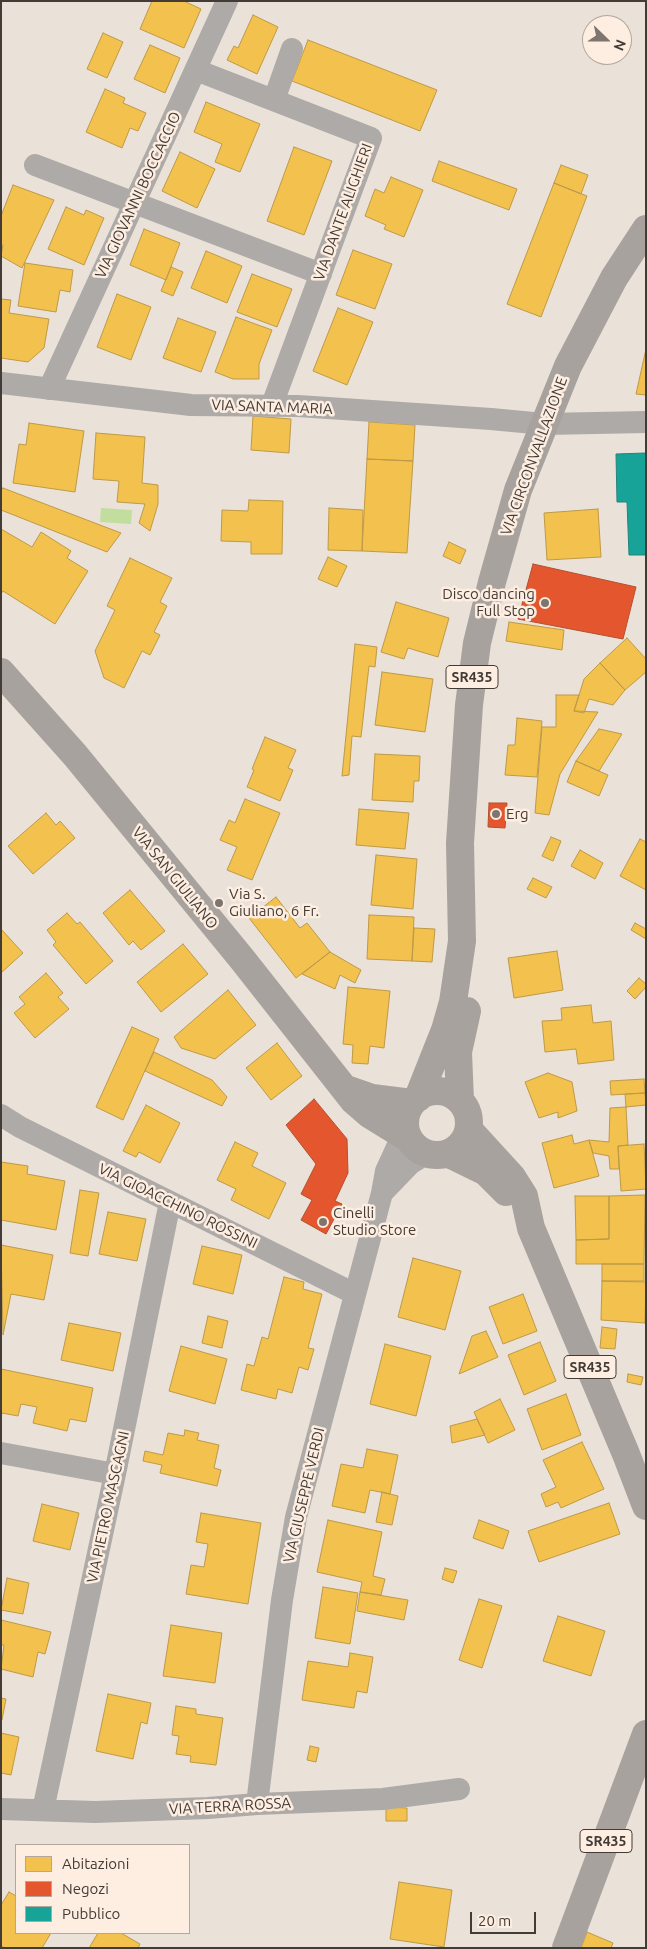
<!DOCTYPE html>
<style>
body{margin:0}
#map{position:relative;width:647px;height:1949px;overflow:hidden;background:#eae1d8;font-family:Ubuntu,sans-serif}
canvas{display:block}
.frame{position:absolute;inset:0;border:2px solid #433b35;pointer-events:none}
.legend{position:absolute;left:15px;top:1844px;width:175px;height:90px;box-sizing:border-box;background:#fdeee1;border:1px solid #b3a69c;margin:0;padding:6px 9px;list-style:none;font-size:15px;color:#433b35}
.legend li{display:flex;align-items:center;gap:10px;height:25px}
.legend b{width:25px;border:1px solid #b3a69c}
.north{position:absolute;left:582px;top:15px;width:50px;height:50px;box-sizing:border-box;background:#fdeee1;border:1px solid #b3a69c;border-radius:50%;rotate:112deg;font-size:14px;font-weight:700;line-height:20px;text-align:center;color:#433b35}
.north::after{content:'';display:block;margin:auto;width:18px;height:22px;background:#7d756e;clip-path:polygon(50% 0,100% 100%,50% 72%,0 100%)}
.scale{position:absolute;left:470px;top:1912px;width:66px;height:22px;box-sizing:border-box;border:2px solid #433b35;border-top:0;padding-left:6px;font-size:15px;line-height:18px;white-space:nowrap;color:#433b35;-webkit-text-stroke:4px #fdeee1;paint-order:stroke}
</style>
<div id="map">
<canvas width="647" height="1949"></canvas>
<div class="frame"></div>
<ul class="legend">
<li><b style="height:14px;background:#f2c14e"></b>Abitazioni</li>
<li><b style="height:14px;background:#e4572e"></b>Negozi</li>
<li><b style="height:14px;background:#17a398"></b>Pubblico</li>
</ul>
<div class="north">N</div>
<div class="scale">20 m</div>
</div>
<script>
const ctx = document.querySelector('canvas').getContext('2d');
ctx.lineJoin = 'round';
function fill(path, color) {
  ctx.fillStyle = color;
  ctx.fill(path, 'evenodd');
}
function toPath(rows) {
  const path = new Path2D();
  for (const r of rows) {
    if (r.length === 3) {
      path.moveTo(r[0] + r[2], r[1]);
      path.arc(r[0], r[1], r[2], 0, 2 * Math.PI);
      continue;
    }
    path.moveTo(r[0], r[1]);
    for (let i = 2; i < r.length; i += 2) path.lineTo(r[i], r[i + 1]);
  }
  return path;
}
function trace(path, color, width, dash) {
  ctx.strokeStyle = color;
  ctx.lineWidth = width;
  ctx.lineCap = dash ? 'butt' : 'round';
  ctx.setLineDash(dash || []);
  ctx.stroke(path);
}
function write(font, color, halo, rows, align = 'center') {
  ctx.font = font + ' Ubuntu,sans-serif';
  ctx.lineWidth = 5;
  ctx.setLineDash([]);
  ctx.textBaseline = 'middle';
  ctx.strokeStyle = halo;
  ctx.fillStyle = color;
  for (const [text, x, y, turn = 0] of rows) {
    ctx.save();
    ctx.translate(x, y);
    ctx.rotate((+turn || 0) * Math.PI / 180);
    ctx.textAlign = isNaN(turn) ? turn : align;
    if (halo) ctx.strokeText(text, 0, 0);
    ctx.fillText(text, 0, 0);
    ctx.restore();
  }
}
fill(toPath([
 [101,508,132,510,131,524,100,522]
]), '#c2de9f');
const homes = toPath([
 [152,1,184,1,201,9,184,48,140,29,152,1],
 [253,15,278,27,257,74,227,60,234,46,238,48,253,15],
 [103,33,123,42,107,78,87,69,103,33],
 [308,40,437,90,420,131,292,81,308,40],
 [150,45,180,58,165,93,134,79,150,45],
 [105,89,125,98,123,103,146,113,138,131,130,128,122,148,86,132,105,89],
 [206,102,260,124,240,172,215,162,222,144,194,132,206,102],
 [294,147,332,161,304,235,267,221,294,147],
 [180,152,215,169,197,208,162,191,180,152],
 [439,161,517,189,509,210,432,181,439,161],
 [561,165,588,175,581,194,554,183,561,165],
 [391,177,423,190,404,237,384,229,386,225,365,216,375,189,384,193,391,177],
 [554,183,587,196,541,317,507,304,554,183],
 [13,185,54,200,22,268,1,256,3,245,1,245,1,216,13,185],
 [66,207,84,215,86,210,104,218,84,265,48,249,66,207],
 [144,229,180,243,166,280,130,265,144,229],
 [353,250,392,264,375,309,336,295,353,250],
 [206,251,242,266,227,303,191,288,206,251],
 [25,263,73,270,70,292,60,290,56,312,18,306,25,263],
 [171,267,183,272,173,296,161,291,171,267],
 [252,274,292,289,277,327,237,312,252,274],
 [117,294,151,307,131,360,97,347,117,294],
 [1,299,11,300,9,313,49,319,44,348,28,362,1,358,1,299],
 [338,308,373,322,347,385,313,371,338,308],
 [236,317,272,330,259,364,259,379,233,379,215,372,236,317],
 [178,318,216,332,201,372,163,358,178,318],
 [646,349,646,395,636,394,646,349],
 [253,416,291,419,289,453,251,450,253,416],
 [369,422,415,425,413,461,367,459,369,422],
 [29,423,84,431,75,492,13,483,19,444,26,445,29,423],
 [96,433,145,437,142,483,158,485,158,504,150,531,139,523,145,504,117,502,119,481,93,479,96,433],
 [367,459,413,461,407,553,362,551,367,459],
 [3,488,121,533,107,552,1,510,1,491,3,488],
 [249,500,283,501,282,554,251,554,251,542,221,541,222,510,248,511,249,500],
 [329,508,363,510,362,551,328,550,329,508],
 [598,509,601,557,547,560,544,513,598,509],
 [1,529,32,547,41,532,71,551,67,558,88,571,55,624,3,591,1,594,1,529],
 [449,542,466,550,460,564,443,556,449,542],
 [328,557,347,566,337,587,318,579,328,557],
 [130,558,172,578,160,602,167,606,154,632,160,635,150,655,142,651,124,688,104,678,95,651,115,610,107,606,130,558],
 [396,602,449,618,438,657,408,648,404,659,381,652,396,602],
 [509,622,564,630,562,650,506,641,509,622],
 [627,638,646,659,646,672,625,690,600,663,627,638],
 [355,644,377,647,375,667,369,666,361,737,352,736,349,775,342,776,355,644],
 [600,663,625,690,613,705,589,699,584,713,574,711,584,679,600,663],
 [382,672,433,679,425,732,375,725,382,672],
 [556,695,579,695,574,711,598,712,560,774,549,815,535,813,542,727,556,727,556,695],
 [517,718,542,721,537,777,505,775,508,745,515,745,517,718],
 [599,729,622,734,599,771,576,761,599,729],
 [265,737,296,750,288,768,293,770,280,801,247,787,254,770,252,769,265,737],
 [375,754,420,756,419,781,414,781,413,802,372,800,375,754],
 [576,761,608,775,599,796,567,782,576,761],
 [245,799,280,813,252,880,227,870,237,847,220,840,229,820,235,823,245,799],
 [359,809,409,813,405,849,356,845,359,809],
 [46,813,56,825,60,821,75,838,33,874,8,846,46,813],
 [551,837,561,841,553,861,542,856,551,837],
 [640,839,646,842,646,890,620,876,640,839],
 [580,850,603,863,595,879,571,866,580,850],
 [376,855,417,859,413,909,371,905,376,855],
 [533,878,552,887,546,898,527,889,533,878],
 [130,890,165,931,141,950,133,941,129,945,103,913,130,890],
 [276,897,300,928,307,923,330,952,296,978,249,918,276,897],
 [67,913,77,924,80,922,113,961,86,984,53,945,56,942,47,930,67,913],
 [369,915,414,917,412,961,367,959,369,915],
 [635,923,646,929,646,939,631,930,635,923],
 [414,928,435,929,432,962,412,961,414,928],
 [1,929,23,953,1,973,1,929],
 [183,944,208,974,161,1012,137,982,183,944],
 [557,951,563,990,514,998,508,958,557,951],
 [330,952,361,970,355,983,340,975,335,989,302,974,330,952],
 [46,973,63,993,58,997,69,1009,35,1038,14,1013,25,1004,19,997,46,973],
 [639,978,646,984,646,987,635,999,627,991,639,978],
 [348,987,390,991,384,1048,370,1046,368,1064,352,1063,353,1045,343,1044,348,987],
 [228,990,256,1025,215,1059,181,1048,174,1037,228,990],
 [591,1005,593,1023,611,1021,614,1060,578,1064,576,1049,545,1052,542,1021,562,1020,561,1008,591,1005],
 [132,1027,159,1039,123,1120,96,1107,132,1027],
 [277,1043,302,1076,271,1100,246,1068,277,1043],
 [154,1052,212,1080,227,1097,222,1106,145,1071,154,1052],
 [548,1073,572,1082,577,1111,558,1118,558,1112,539,1118,525,1082,548,1073],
 [644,1079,645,1093,611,1095,610,1081,644,1079],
 [645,1093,646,1105,626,1107,625,1094,645,1093],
 [146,1105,180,1123,160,1163,139,1152,136,1157,123,1151,146,1105],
 [626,1107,628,1145,618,1146,619,1169,610,1169,609,1156,593,1153,589,1140,609,1142,610,1108,626,1107],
 [572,1135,574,1144,589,1140,599,1176,554,1188,542,1143,572,1135],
 [235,1142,258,1153,252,1166,286,1183,269,1219,231,1200,236,1189,217,1180,235,1142],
 [644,1144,646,1189,621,1191,618,1146,644,1144],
 [1,1162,28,1166,27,1174,65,1181,56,1230,1,1220,1,1162],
 [80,1190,99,1193,88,1256,70,1253,80,1190],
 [645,1195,644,1264,576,1264,576,1240,609,1239,609,1196,645,1195],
 [575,1196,609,1196,609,1239,576,1240,575,1196],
 [108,1212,146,1219,137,1261,99,1254,108,1212],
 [1,1245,53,1255,44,1300,11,1294,3,1335,1,1245],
 [202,1246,242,1255,233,1294,193,1284,202,1246],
 [413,1258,461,1271,445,1330,398,1317,413,1258],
 [602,1264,644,1264,644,1281,602,1281,602,1264],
 [284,1277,304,1282,303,1289,322,1294,308,1348,314,1349,308,1370,299,1367,292,1393,278,1389,276,1399,241,1390,247,1364,254,1366,262,1337,268,1339,284,1277],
 [602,1281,646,1282,645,1323,601,1320,602,1281],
 [523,1294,537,1331,503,1344,489,1307,523,1294],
 [208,1316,228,1321,222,1348,202,1343,208,1316],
 [69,1323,121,1333,113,1371,61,1360,69,1323],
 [602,1327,617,1329,615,1349,600,1348,602,1327],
 [486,1331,498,1357,459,1374,472,1336,486,1331],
 [540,1342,556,1381,524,1395,508,1355,540,1342],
 [385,1344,431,1356,416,1416,370,1404,385,1344],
 [181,1346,227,1359,215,1404,169,1391,181,1346],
 [1,1369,93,1388,86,1422,70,1419,67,1431,33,1423,37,1407,21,1404,18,1416,2,1413,1,1418,1,1369],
 [628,1374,643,1377,641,1385,627,1382,628,1374],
 [566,1394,581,1435,542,1450,527,1409,566,1394],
 [500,1399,515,1430,488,1443,474,1412,500,1399],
 [477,1419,485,1435,452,1443,450,1426,477,1419],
 [185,1430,199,1433,197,1440,219,1445,214,1468,221,1470,217,1486,160,1473,162,1465,143,1461,145,1451,163,1455,168,1433,184,1436,185,1430],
 [582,1442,604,1489,561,1508,558,1502,546,1507,541,1494,556,1487,543,1460,582,1442],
 [367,1449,398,1455,390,1494,370,1490,365,1513,332,1506,341,1464,363,1468,367,1449],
 [382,1492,398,1496,392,1525,376,1522,382,1492],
 [609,1503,620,1534,539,1562,528,1531,609,1503],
 [42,1504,79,1513,70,1550,33,1541,42,1504],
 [201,1513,261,1523,248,1604,186,1594,191,1565,204,1567,208,1544,196,1542,201,1513],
 [328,1520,382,1532,373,1576,385,1579,381,1595,360,1592,362,1582,317,1572,328,1520],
 [479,1520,509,1531,503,1549,473,1538,479,1520],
 [445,1568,457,1571,453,1583,442,1579,445,1568],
 [7,1578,29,1583,23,1614,1,1610,7,1578],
 [323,1587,358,1593,350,1644,315,1638,323,1587],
 [360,1592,408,1600,404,1620,357,1611,360,1592],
 [479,1599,502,1606,482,1668,459,1660,479,1599],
 [558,1616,605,1631,591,1676,543,1661,558,1616],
 [1,1620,51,1632,45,1654,38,1652,33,1677,1,1669,4,1645,1,1645,1,1620],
 [171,1625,222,1633,215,1683,163,1676,171,1625],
 [350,1653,373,1657,367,1693,357,1691,354,1708,302,1700,308,1661,348,1667,350,1653],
 [108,1694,151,1703,147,1724,141,1722,133,1759,96,1751,108,1694],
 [1,1698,6,1699,2,1720,1,1720,1,1698],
 [176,1706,196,1709,196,1714,223,1718,216,1765,190,1762,191,1756,176,1754,179,1736,172,1735,176,1706],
 [1,1733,19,1737,11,1775,1,1773,1,1733],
 [310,1746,319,1748,316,1762,307,1760,310,1746],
 [386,1807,407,1808,407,1821,386,1821,386,1807],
 [399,1882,452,1890,444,1947,390,1939,399,1882],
 [9,1892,16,1896,16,1933,51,1933,42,1948,5,1948,1,1946,1,1905,9,1892],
 [587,1932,613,1943,611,1948,581,1948,587,1932],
 [98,1933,121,1933,140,1944,138,1948,89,1948,98,1933]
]);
fill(homes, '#f2c14e');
trace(homes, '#be9946', 1);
const shops = toPath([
 [533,564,636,587,623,639,518,619,533,564],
 [489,803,507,803,505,828,488,827,489,803],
 [314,1099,347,1139,348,1173,335,1201,342,1204,326,1234,301,1220,312,1200,301,1194,316,1164,286,1125,314,1099]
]);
fill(shops, '#e4572e');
trace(shops, '#b44f30', 1);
const public = toPath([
 [646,453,646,555,629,555,627,502,617,502,616,454,646,453]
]);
fill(public, '#17a398');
trace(public, '#24847a', 1);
trace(toPath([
 [196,70,371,138,272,405],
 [274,100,292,49],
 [35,165,321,274],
 [1,383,191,405,298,406,491,419,544,424,646,422],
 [49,389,227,1],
 [1,1115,20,1127,355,1294],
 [382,1193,410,1164,426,1154],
 [1,1453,115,1474],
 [257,1804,282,1600,296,1517,382,1193,386,1171,397,1147,408,1138],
 [1,1809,95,1812,208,1808,257,1804,383,1799,459,1789],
 [43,1810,115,1474,170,1202]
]), '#aeaaa8', 22);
trace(toPath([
 [1,672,75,755,242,959,354,1101,369,1114,408,1138],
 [346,1089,372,1098,412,1103],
 [437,1123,32],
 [418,1098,445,1030,453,1002,462,941,460,843,469,705,477,643,492,582,518,490,568,366,614,278,646,229],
 [460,1101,458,1052,467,1011],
 [469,1130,512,1177,524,1196,531,1228,626,1454,646,1506],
 [449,1154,486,1172,506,1192],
 [566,1948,646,1734]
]), '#a8a29f', 28);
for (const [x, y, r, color] of [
 [545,603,5,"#7d756e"],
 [496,814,5,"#7d756e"],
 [219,903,5,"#7d756e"],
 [323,1222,5,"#7d756e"]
]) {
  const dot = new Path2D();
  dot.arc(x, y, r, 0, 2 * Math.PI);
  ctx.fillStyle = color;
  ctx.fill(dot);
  trace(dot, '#fdeee1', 2);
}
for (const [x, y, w] of [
 [472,677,52],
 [590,1367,52],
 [606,1841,52]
]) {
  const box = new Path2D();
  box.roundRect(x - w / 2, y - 11.5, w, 23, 4);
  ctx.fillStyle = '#fdeee1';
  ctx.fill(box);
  trace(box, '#433b35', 1);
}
write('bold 14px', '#433b35', null, [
 ["SR435",472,677],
 ["SR435",590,1367],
 ["SR435",606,1841]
]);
write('15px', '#433b35', '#fdeee1', [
 ["VIA GIOVANNI BOCCACCIO",138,195,-65],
 ["VIA DANTE ALIGHIERI",343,212,-70],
 ["VIA SANTA MARIA",272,407,2],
 ["VIA CIRCONVALLAZIONE",534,456,-70],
 ["VIA SAN GIULIANO",175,878,51],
 ["VIA GIOACCHINO ROSSINI",178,1206,26],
 ["VIA GIUSEPPE VERDI",304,1495,-77],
 ["VIA PIETRO MASCAGNI",108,1507,-78],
 ["VIA TERRA ROSSA",230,1806,-3]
]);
write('15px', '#433b35', '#fdeee1', [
 ["Disco dancing",535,594,"right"],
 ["Full Stop",535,611,"right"],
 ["Erg",506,814],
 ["Via S.",229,894],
 ["Giuliano, 6 Fr.",229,911],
 ["Cinelli",333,1213],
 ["Studio Store",333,1230]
], 'left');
</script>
